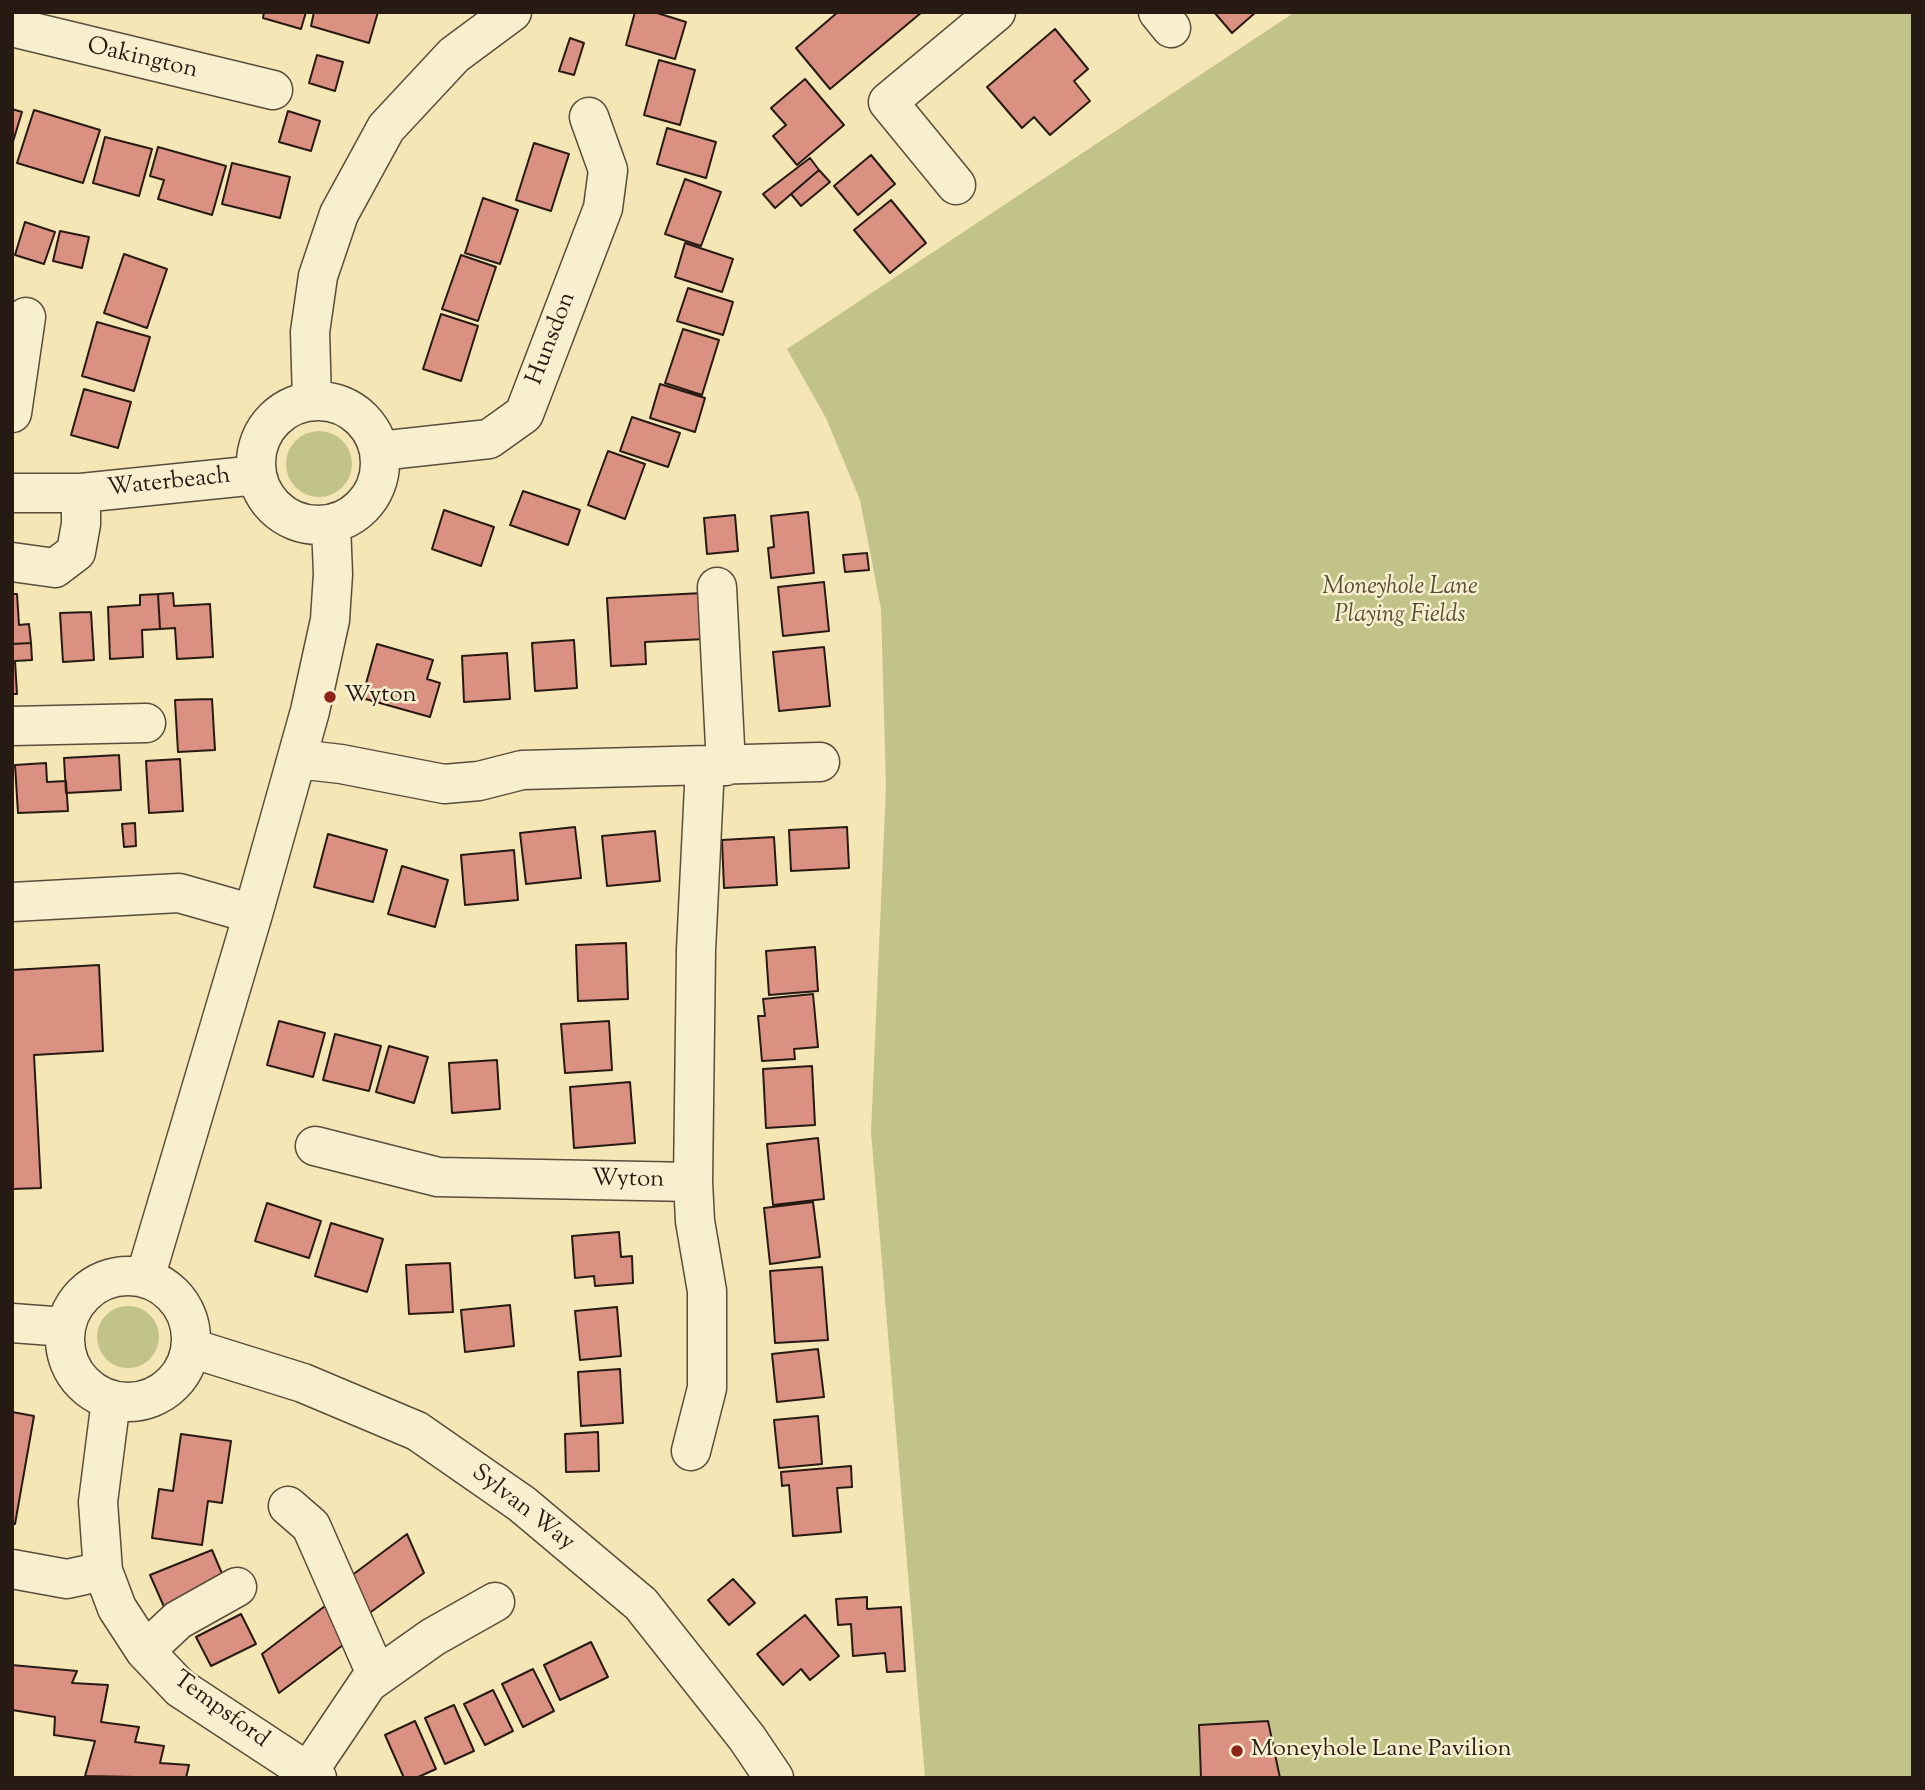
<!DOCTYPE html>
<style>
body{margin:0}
#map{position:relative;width:1925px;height:1790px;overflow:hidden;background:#f4e6b5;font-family:"Sorts Mill Goudy",serif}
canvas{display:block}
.frame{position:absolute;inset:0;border:14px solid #271a13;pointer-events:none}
</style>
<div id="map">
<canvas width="1925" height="1790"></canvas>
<div class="frame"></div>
</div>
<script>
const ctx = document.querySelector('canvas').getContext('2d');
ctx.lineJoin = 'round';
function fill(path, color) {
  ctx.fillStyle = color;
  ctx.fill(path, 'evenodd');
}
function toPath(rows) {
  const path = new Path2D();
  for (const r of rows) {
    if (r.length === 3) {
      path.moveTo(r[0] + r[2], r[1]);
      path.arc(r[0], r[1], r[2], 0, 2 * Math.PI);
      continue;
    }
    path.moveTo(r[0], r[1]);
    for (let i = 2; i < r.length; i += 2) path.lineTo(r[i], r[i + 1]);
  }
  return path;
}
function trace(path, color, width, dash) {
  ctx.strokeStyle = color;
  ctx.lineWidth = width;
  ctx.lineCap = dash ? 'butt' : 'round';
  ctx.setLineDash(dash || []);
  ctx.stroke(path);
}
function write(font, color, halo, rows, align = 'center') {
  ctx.font = font + ' "Sorts Mill Goudy",serif';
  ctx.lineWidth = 5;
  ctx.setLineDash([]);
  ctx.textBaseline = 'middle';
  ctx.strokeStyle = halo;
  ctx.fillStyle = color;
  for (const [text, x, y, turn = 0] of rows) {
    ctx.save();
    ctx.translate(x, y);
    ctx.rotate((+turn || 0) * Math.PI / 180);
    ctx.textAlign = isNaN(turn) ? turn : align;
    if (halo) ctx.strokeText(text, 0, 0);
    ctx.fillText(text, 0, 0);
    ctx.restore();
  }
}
fill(toPath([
 [1295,12,1913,12,1913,1778,925,1778,871,1132,886,786,881,609,860,500,826,418,787,349],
 [319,464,33],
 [128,1337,31]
]), '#c2c388');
const building = toPath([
 [264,12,306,12,301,29,263,18,264,12],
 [314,12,378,12,369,43,311,26,314,12],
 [635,12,654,12,686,22,675,59,626,45,635,12],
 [838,12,922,12,830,89,796,48,838,12],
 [1214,12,1256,12,1232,33,1214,12],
 [1055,29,1088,69,1074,81,1090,101,1050,135,1034,117,1022,128,987,87,1055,29],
 [570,38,584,43,574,75,559,71,570,38],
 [317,55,343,62,335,91,309,83,317,55],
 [659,60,695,70,680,125,644,115,659,60],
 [805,79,844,125,797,165,773,136,786,125,771,108,805,79],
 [12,109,22,112,12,145,12,109],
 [34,110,100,130,83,183,17,163,34,110],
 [288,111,320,121,311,151,279,142,288,111],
 [667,128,716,142,706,178,657,164,667,128],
 [105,137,152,149,139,196,93,183,105,137],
 [534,143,569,154,551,211,516,200,534,143],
 [158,147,226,166,212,215,158,199,164,180,150,176,158,147],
 [871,155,895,184,858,215,834,186,871,155],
 [810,158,819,170,775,208,763,194,810,158],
 [232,163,290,177,280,218,222,204,232,163],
 [819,170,830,182,801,206,791,194,819,170],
 [685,179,721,192,701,246,665,234,685,179],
 [483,198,518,210,500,264,465,253,483,198],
 [891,200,926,243,890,273,854,230,891,200],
 [25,222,55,232,44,264,15,255,25,222],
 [60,231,89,237,82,268,53,261,60,231],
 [685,243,733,259,722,292,675,277,685,243],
 [124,254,167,269,147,328,104,313,124,254],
 [461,255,496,267,478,321,442,309,461,255],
 [688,288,733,302,723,335,677,321,688,288],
 [441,314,478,326,461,381,423,369,441,314],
 [97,322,150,337,134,391,82,376,97,322],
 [683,329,719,340,702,395,665,383,683,329],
 [660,384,705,398,695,432,650,418,660,384],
 [84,389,131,402,118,448,71,435,84,389],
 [632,417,680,433,668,467,620,451,632,417],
 [608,451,645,464,625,519,588,505,608,451],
 [523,491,580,510,568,545,510,525,523,491],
 [444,510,494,527,481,566,432,549,444,510],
 [808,512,814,573,771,578,768,548,774,547,771,516,808,512],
 [735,515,738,551,707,554,704,518,735,515],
 [867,553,869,570,845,572,843,555,867,553],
 [824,582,829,631,783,636,778,587,824,582],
 [173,593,174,606,210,604,213,657,177,659,175,628,160,629,158,594,173,593],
 [702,593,705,639,645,642,646,664,611,666,607,598,702,593],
 [12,594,17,594,19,625,29,624,31,643,12,644,12,594],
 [158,594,160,629,142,630,143,657,110,659,108,607,140,605,140,595,158,594],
 [91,612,94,660,63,662,60,613,91,612],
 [574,640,577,688,535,691,532,643,574,640],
 [31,643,32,660,15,661,17,694,12,694,12,644,31,643],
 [377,644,433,660,427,679,440,683,430,717,362,698,377,644],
 [824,647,830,706,779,711,773,652,824,647],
 [507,653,510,699,464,702,462,656,507,653],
 [212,699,215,750,178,752,175,700,212,699],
 [119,755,121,790,66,793,64,758,119,755],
 [180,759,183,811,149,813,146,761,180,759],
 [46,763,47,782,66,781,68,811,18,813,15,765,46,763],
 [135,823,136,846,124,847,122,824,135,823],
 [575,827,581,878,526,884,520,833,575,827],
 [847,827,849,868,791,871,789,830,847,827],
 [655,831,660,881,607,886,602,836,655,831],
 [328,834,387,850,373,902,314,887,328,834],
 [774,837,777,885,724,888,722,840,774,837],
 [514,850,518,900,465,905,461,855,514,850],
 [402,866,448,880,435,927,388,914,402,866],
 [626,943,628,999,578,1001,576,945,626,943],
 [815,947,818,991,769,995,766,951,815,947],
 [99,965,103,1051,34,1055,41,1188,12,1189,12,970,99,965],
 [813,994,818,1047,794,1049,795,1059,762,1061,758,1016,765,1016,763,999,813,994],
 [279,1021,325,1033,313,1077,267,1065,279,1021],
 [609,1021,612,1070,565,1073,561,1024,609,1021],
 [335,1034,381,1046,369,1091,323,1080,335,1034],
 [389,1046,428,1057,414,1103,376,1092,389,1046],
 [497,1060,500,1109,452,1113,449,1063,497,1060],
 [812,1066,815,1125,766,1128,763,1069,812,1066],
 [630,1082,635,1143,574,1148,570,1087,630,1082],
 [818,1138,824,1199,773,1205,767,1144,818,1138],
 [813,1202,820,1257,770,1264,764,1208,813,1202],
 [267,1203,321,1221,309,1258,255,1241,267,1203],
 [331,1223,383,1239,367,1292,315,1276,331,1223],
 [619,1232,621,1257,632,1256,633,1283,595,1286,594,1276,575,1278,572,1236,619,1232],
 [450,1263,453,1312,409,1314,406,1265,450,1263],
 [822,1267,828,1340,775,1343,770,1271,822,1267],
 [510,1305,514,1346,465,1352,461,1310,510,1305],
 [617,1307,621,1356,580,1360,575,1311,617,1307],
 [818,1349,824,1397,777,1402,772,1354,818,1349],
 [620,1369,623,1423,581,1426,578,1372,620,1369],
 [12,1412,34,1416,15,1524,12,1524,12,1412],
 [818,1416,822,1464,779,1468,774,1420,818,1416],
 [598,1432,599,1471,566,1472,565,1434,598,1432],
 [181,1434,231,1441,222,1503,208,1501,202,1545,152,1538,159,1489,173,1491,181,1434],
 [851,1466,852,1487,837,1488,841,1532,793,1536,789,1485,782,1486,781,1472,851,1466],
 [407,1534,424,1573,360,1620,343,1582,407,1534],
 [212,1550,226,1583,165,1609,150,1575,212,1550],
 [733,1579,755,1603,729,1625,708,1600,733,1579],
 [867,1597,867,1609,901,1607,905,1671,887,1672,885,1653,853,1656,851,1624,838,1625,836,1599,867,1597],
 [325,1606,343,1645,279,1693,262,1654,325,1606],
 [241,1614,256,1644,211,1666,196,1637,241,1614],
 [805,1615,839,1656,810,1680,801,1669,783,1685,757,1654,805,1615],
 [591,1642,608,1677,560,1700,544,1665,591,1642],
 [12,1665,77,1671,72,1683,108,1685,101,1722,139,1727,135,1742,164,1746,160,1763,189,1765,186,1778,85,1776,95,1741,54,1735,55,1717,12,1710,12,1665],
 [533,1669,554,1711,523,1727,502,1684,533,1669],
 [493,1690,513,1731,485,1745,464,1704,493,1690],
 [454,1705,474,1751,445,1764,425,1718,454,1705],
 [415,1721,436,1769,416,1778,404,1778,385,1735,415,1721],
 [1268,1721,1280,1778,1201,1778,1199,1725,1268,1721]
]);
fill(building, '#db9182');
trace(building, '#271a13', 2);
const minor = toPath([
 [1158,12,1171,28],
 [12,27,273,90],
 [956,185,888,102,996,12],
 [318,463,62],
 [312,401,310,332,318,276,339,214,386,128,454,55,512,12],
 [12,413,26,317],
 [379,451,489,439,524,414,603,208,608,170,589,117],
 [12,493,81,493,257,475],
 [12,562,55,568,76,552,81,524,81,493],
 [717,587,726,766],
 [12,726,146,723],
 [297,759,341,764,444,784,479,781,522,770,820,762],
 [12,902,179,893,253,914],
 [315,1146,438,1177,693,1182],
 [128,1339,63],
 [145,1278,253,914,310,711,330,620,333,574,331,525],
 [12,1323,66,1327],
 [191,1348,303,1383,417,1431,522,1504,641,1604,747,1738,774,1778],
 [111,1400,98,1502,103,1571,117,1608,145,1651,180,1688,317,1778],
 [691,1451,707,1388,707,1291,695,1221,693,1182,696,950,705,766],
 [288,1506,311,1526,377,1676],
 [12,1569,67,1579,103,1571],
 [145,1651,178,1620,237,1587],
 [308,1772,368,1683,433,1637,495,1602]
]);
trace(minor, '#5a4d3c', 41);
trace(minor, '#f8efcf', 38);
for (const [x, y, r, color] of [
 [330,697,7,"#8f2418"],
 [1237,1751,7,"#8f2418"]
]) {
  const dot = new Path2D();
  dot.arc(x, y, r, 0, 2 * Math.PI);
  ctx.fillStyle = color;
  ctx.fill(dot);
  trace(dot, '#f8efcf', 2.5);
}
write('24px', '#271a13', '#f8efcf', [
 ["Oakington",142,60,13],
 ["Hunsdon",553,339,-69],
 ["Waterbeach",169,484,-6],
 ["Wyton",628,1181,1],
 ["Sylvan Way",522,1509,38],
 ["Tempsford",220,1711,36]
]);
write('italic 24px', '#564d36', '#f8efcf', [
 ["Moneyhole Lane",1400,589],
 ["Playing Fields",1400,617]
]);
write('24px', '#271a13', '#f8efcf', [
 ["Wyton",344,697],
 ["Moneyhole Lane Pavilion",1251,1751]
], 'left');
</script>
